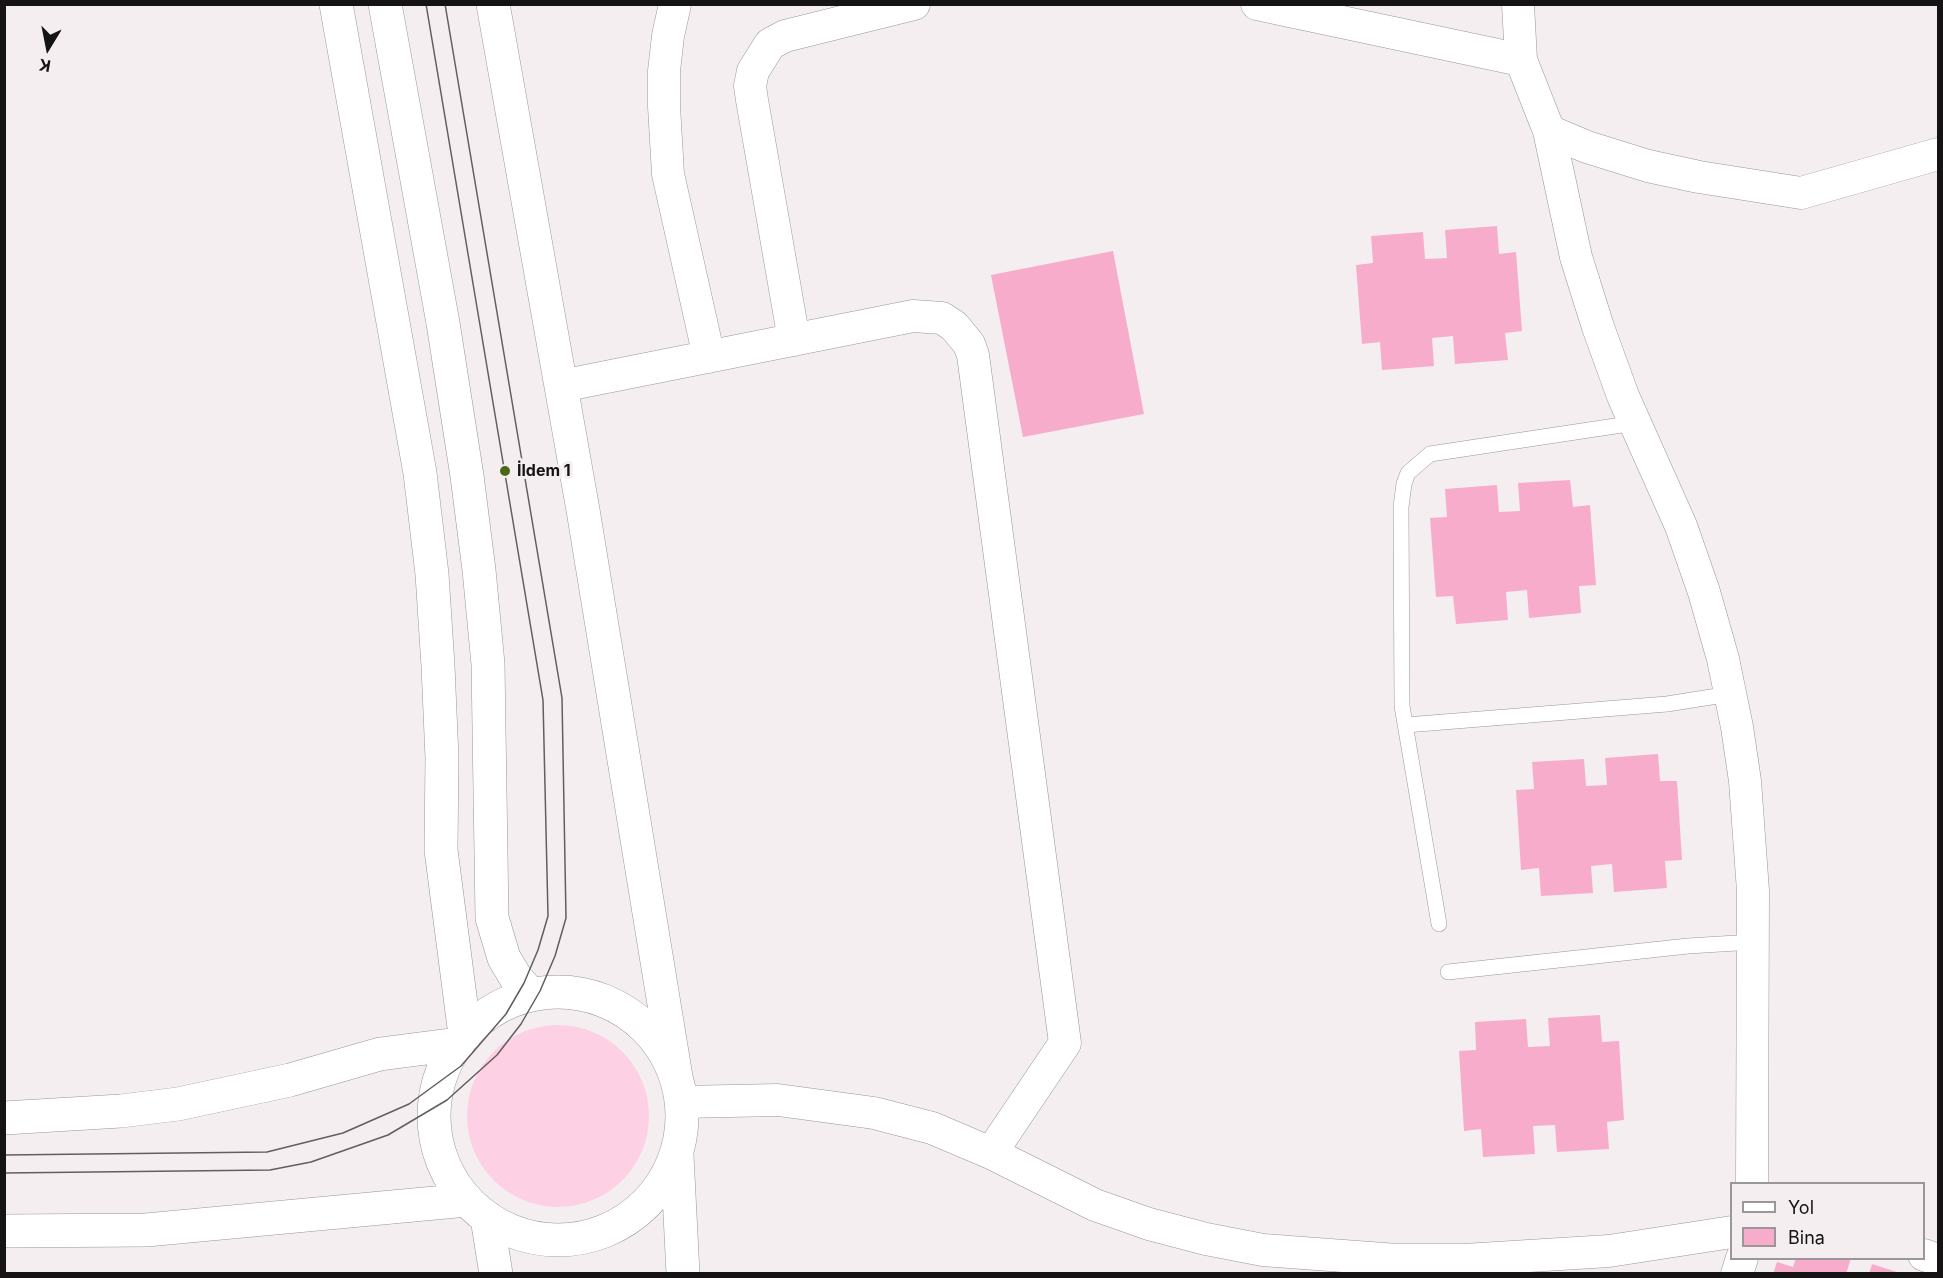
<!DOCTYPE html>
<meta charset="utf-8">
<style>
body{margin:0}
#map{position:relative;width:1943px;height:1278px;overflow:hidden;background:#f4eef0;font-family:Inter,sans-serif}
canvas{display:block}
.frame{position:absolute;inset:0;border:6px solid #151314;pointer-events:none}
.legend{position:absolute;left:1730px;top:1182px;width:195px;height:78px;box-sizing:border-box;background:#f4eef0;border:2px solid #9b9698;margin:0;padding:8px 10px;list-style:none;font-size:18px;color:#151314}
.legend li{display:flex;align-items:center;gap:12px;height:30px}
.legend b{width:30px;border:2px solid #9b9698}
.north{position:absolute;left:18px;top:18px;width:60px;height:60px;-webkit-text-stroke:4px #f4eef0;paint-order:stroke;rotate:190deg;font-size:16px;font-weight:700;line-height:24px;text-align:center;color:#151314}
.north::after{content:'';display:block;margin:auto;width:21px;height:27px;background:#151314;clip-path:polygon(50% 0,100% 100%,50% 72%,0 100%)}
</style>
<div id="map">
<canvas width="1943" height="1278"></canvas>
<div class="frame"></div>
<ul class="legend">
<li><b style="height:8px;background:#fff"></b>Yol</li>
<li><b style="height:16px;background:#f8accc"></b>Bina</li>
</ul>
<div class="north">K</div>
</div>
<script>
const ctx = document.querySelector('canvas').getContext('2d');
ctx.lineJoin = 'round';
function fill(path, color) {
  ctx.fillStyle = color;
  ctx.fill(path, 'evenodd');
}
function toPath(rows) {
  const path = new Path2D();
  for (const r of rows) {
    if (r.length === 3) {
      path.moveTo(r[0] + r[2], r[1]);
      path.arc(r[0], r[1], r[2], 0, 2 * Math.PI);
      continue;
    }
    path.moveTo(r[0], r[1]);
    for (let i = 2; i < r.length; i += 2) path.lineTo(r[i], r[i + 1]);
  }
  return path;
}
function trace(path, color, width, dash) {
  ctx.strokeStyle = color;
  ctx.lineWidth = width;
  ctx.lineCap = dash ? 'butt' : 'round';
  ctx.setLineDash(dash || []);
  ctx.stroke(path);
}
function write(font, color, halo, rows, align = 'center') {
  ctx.font = font + ' Inter,sans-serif';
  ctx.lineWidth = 6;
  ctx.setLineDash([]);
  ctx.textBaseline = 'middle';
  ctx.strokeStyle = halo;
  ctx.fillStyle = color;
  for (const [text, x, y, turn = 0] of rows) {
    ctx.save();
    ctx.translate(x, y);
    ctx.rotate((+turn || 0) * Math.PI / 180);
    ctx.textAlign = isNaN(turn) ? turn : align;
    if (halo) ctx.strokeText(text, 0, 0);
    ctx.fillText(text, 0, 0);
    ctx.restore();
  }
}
fill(toPath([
 [558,1116,91]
]), '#fed0e3');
fill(toPath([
 [1497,226,1499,254,1516,252,1522,331,1505,333,1508,360,1455,364,1453,336,1432,338,1434,366,1382,370,1380,342,1362,344,1356,265,1373,263,1371,236,1423,232,1425,259,1447,258,1445,230],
 [1113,251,1144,414,1023,437,991,275],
 [1570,480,1573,507,1590,505,1596,585,1579,586,1581,613,1529,618,1527,590,1506,592,1508,620,1456,624,1453,596,1436,597,1430,518,1447,517,1445,489,1497,485,1499,512,1520,511,1518,483],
 [1658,754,1660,781,1677,781,1682,860,1665,861,1667,888,1614,892,1612,864,1591,866,1593,893,1541,896,1539,868,1521,870,1516,790,1534,789,1532,762,1584,759,1586,786,1607,785,1605,758],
 [1600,1015,1602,1042,1619,1041,1624,1120,1607,1122,1609,1149,1557,1152,1555,1125,1533,1126,1535,1154,1483,1157,1481,1129,1464,1131,1459,1051,1476,1050,1475,1022,1526,1019,1528,1047,1550,1046,1548,1018],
 [1796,1258,1851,1258,1846,1274,1773,1274,1777,1262,1793,1267],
 [1872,1264,1900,1273,1900,1274,1869,1274]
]), '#f8accc');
const service = toPath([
 [1406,725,1667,704,1730,694],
 [1439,924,1402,706,1401,507,1404,484,1408,473,1430,454,1635,423],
 [1448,972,1688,946,1753,942]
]);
const minor = toPath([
 [675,4,668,36,664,71,664,106,668,174,709,357],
 [1257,4,1521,60],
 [1518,4,1521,60,1549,131,1576,257,1598,327,1623,396,1681,526,1704,592,1723,659,1737,727,1745,781,1753,891,1752,1184],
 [1549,131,1587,147,1648,166,1699,177,1801,193,1938,154],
 [794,340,752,100,750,86,753,71,770,44,785,36,914,4],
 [561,386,913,316,942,318,954,326,969,344,973,355,1065,1043,991,1153],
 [682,1102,778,1100,874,1113,932,1128,991,1153,1095,1205,1149,1224,1206,1239,1263,1250,1397,1260,1464,1260,1609,1251,1732,1232],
 [1924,1255,1938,1260],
 [1737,1274,1742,1258]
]);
const tertiary = toPath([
 [336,4,420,473,432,574,438,666,442,758,441,850,465,1035],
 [385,4,443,323,467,476,479,570,488,664,492,918,504,958,516,978,531,995],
 [493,4,583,510,676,1077],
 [558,1116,124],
 [4,1118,121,1111,178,1104,290,1080,380,1054,458,1044],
 [677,1155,683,1274],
 [487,1218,496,1274],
 [4,1231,146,1230,467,1200]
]);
trace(service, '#9b9597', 16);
trace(minor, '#9b9597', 33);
trace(tertiary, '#9b9597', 34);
trace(service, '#fff', 15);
trace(minor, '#fff', 32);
trace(tertiary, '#fff', 33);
trace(toPath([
 [4,1155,267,1152,343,1133,409,1104,461,1066,506,1014,524,983,538,950,548,916,543,700,426,4],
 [4,1173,270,1170,311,1162,388,1135,447,1100,497,1055,521,1024,540,991,555,956,566,918,562,698,445,4]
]), '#615e5f', 1.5);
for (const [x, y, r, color] of [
 [505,471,6,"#4d6718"]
]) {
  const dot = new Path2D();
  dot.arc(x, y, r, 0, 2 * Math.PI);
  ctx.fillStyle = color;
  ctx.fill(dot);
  trace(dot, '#f4eef0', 2);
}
write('bold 16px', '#151314', '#f4eef0', [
 ["İldem 1",517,471]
], 'left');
</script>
